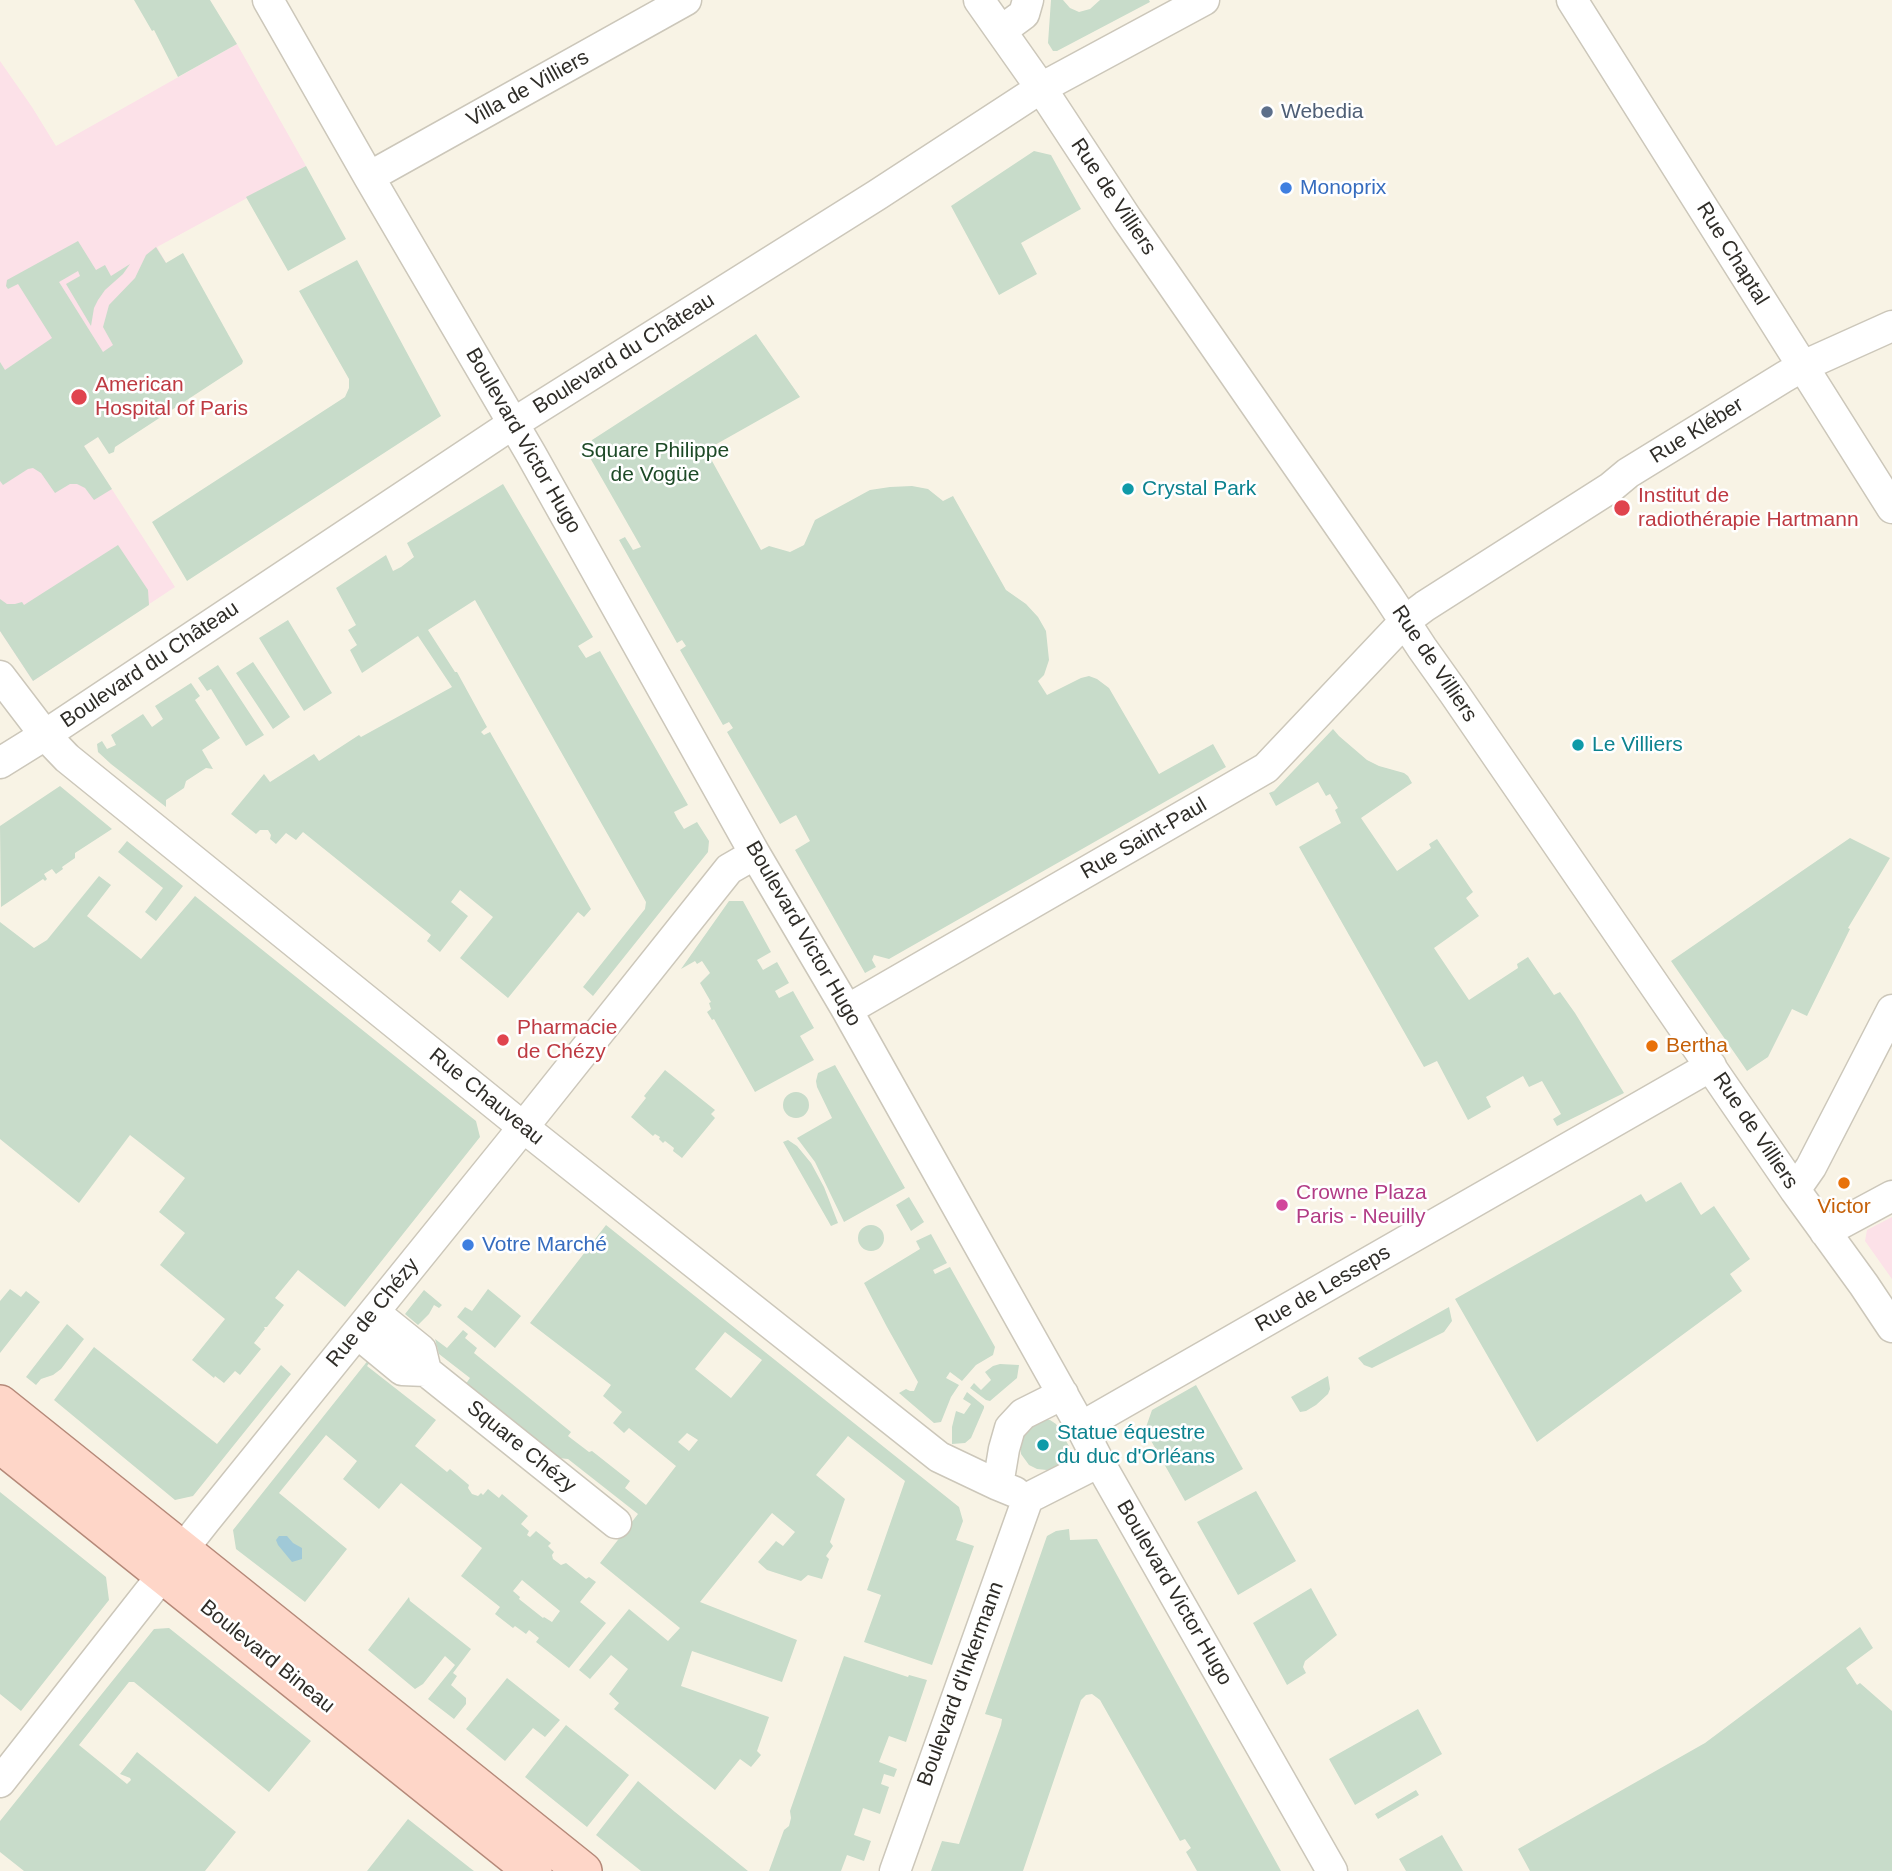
<!DOCTYPE html>
<meta charset="utf-8">
<style>
body{margin:0}
canvas{display:block;background:#f8f3e5}
</style>
<canvas width="1892" height="1871"></canvas>
<script>
const ctx = document.querySelector('canvas').getContext('2d');
ctx.lineJoin = 'round';
function fill(path, color) {
  ctx.fillStyle = color;
  ctx.fill(path, 'evenodd');
}
function toPath(rows) {
  const path = new Path2D();
  for (const r of rows) {
    if (r.length === 3) {
      path.moveTo(r[0] + r[2], r[1]);
      path.arc(r[0], r[1], r[2], 0, 2 * Math.PI);
      continue;
    }
    path.moveTo(r[0], r[1]);
    for (let i = 2; i < r.length; i += 2) path.lineTo(r[i], r[i + 1]);
  }
  return path;
}
function trace(path, color, width, dash) {
  ctx.strokeStyle = color;
  ctx.lineWidth = width;
  ctx.lineCap = dash ? 'butt' : 'round';
  ctx.setLineDash(dash || []);
  ctx.stroke(path);
}
function write(font, color, halo, rows, align = 'center') {
  ctx.font = font + ' Arial,sans-serif';
  ctx.lineWidth = 5;
  ctx.setLineDash([]);
  ctx.textBaseline = 'middle';
  ctx.strokeStyle = halo;
  ctx.fillStyle = color;
  for (const [text, x, y, turn = 0] of rows) {
    ctx.save();
    ctx.translate(x, y);
    ctx.rotate((+turn || 0) * Math.PI / 180);
    ctx.textAlign = isNaN(turn) ? turn : align;
    if (halo) ctx.strokeText(text, 0, 0);
    ctx.fillText(text, 0, 0);
    ctx.restore();
  }
}
fill(toPath([
 [237,44,306,166,157,247,220,357,84,446,175,587,33,681,0,631,0,61,32,107,56,146],
 [1892,1217,1892,1279,1865,1241,1867,1230]
]), '#fce1e8');
fill(toPath([
 [134,0,210,0,237,44,178,77,154,30,152,31],
 [1051,0,1063,0,1070,8,1079,12,1090,9,1100,0,1149,0,1150,2,1057,51,1053,51,1048,43],
 [1034,151,1051,155,1081,209,1021,243,1037,274,999,295,951,206],
 [306,166,346,239,288,271,246,197],
 [78,241,96,270,105,265,111,276,130,264,123,274,105,290,98,300,94,308,91,326,66,284,80,276,78,271,59,282,103,352,113,345,103,327,109,305,135,278,146,255,156,247,166,263,183,253,243,361,242,364,115,447,114,452,109,454,98,437,84,446,112,489,94,500,85,488,77,484,70,484,55,493,41,473,33,468,28,469,3,485,0,481,0,362,5,370,52,338,18,284,8,289,6,286,7,280],
 [357,260,441,416,187,581,152,522,345,397,349,388,349,379,299,291],
 [756,334,800,397,706,450,761,550,769,546,790,552,804,545,815,520,870,490,890,487,912,486,928,489,943,501,953,496,1006,590,1026,604,1038,617,1046,631,1049,660,1044,675,1038,681,1047,695,1081,678,1089,676,1097,679,1109,688,1159,774,1213,744,1226,767,889,959,874,955,872,960,876,967,865,973,795,850,810,841,796,815,780,824,727,732,733,728,729,722,723,725,680,650,686,646,682,640,677,643,619,540,625,537,633,550,641,547,589,456,592,440],
 [503,484,593,637,578,646,586,658,600,651,688,805,674,812,677,818,684,829,697,822,709,841,708,852,593,996,583,987,645,909,646,902,475,600,428,630,455,672,457,672,487,727,481,732,484,735,490,732,591,909,584,917,578,912,508,998,460,958,493,917,460,890,451,902,468,916,440,952,427,941,431,935,303,832,296,840,286,833,276,844,270,839,271,835,268,830,260,830,256,834,231,814,264,774,270,782,314,754,319,761,359,735,361,737,452,687,418,636,362,673,350,650,357,645,348,630,356,625,336,588,386,555,393,571,401,567,414,557,407,543],
 [118,545,148,590,149,605,33,681,0,631,0,599,7,604,15,604,22,602,24,605],
 [288,620,332,693,304,711,259,638],
 [253,662,290,717,273,729,236,673],
 [218,665,264,735,246,746,211,689,207,691,198,678],
 [191,683,200,696,195,700,220,738,202,750,213,769,206,768,186,781,184,788,166,800,166,807,111,764,98,752,97,744,102,741,107,749,116,745,111,735,143,714,152,727,163,719,155,706],
 [1333,729,1339,736,1367,760,1379,766,1404,773,1408,776,1412,783,1361,818,1397,871,1431,848,1429,844,1437,839,1473,892,1466,898,1479,916,1434,948,1469,1000,1518,968,1517,964,1528,957,1554,995,1560,992,1575,1013,1624,1093,1557,1126,1553,1119,1561,1114,1542,1081,1529,1087,1523,1076,1486,1097,1491,1107,1468,1120,1437,1061,1424,1067,1299,847,1341,823,1335,810,1338,808,1330,794,1326,796,1318,782,1276,806,1269,793,1274,791],
 [60,786,112,829,75,853,75,858,62,867,63,869,56,874,52,869,44,874,47,879,45,881,43,879,1,907,0,826],
 [1850,838,1890,858,1848,928,1850,929,1807,1016,1792,1009,1768,1057,1747,1071,1671,961],
 [127,841,183,886,156,921,145,912,163,888,118,852],
 [99,876,111,885,87,916,141,959,195,896,476,1121,480,1137,345,1307,298,1270,275,1298,284,1305,267,1327,264,1327,265,1329,254,1343,261,1349,240,1375,235,1371,224,1383,215,1376,214,1378,192,1360,225,1319,160,1265,185,1233,159,1212,185,1178,130,1135,79,1203,0,1139,0,922,34,948,47,940],
 [729,901,743,901,771,952,757,960,763,970,777,962,789,983,775,991,779,998,793,991,814,1028,800,1036,814,1060,755,1092,714,1019,712,1020,707,1012,711,1009,709,1003,711,1002,700,983,710,973,702,961,697,964,695,961,681,969],
 [835,1065,905,1188,844,1222,815,1162,797,1138,832,1118,817,1087,816,1081,818,1073],
 [665,1070,715,1110,711,1114,715,1118,682,1158,673,1151,674,1148,665,1141,663,1143,659,1139,660,1137,655,1134,653,1136,631,1117,646,1098,644,1096],
 [796,1105,13],
 [788,1140,797,1146,811,1163,824,1187,838,1223,831,1226,783,1142],
 [1681,1182,1701,1215,1714,1206,1750,1259,1730,1274,1742,1291,1537,1442,1455,1299,1641,1194,1646,1202],
 [909,1197,924,1222,911,1231,896,1205],
 [606,1225,959,1507,963,1521,956,1540,974,1546,932,1665,864,1642,881,1595,867,1590,905,1481,848,1436,816,1475,845,1499,830,1542,833,1546,826,1556,829,1559,822,1579,808,1575,801,1581,767,1570,758,1562,776,1541,783,1546,795,1532,772,1513,700,1602,797,1640,782,1682,692,1651,681,1686,769,1717,757,1751,761,1755,751,1767,740,1759,715,1790,614,1709,619,1703,609,1694,628,1669,611,1655,590,1679,579,1670,629,1609,668,1641,680,1628,600,1563,638,1514,568,1459,558,1458,465,1385,470,1378,439,1354,435,1339,447,1348,463,1330,468,1334,465,1338,477,1348,474,1353,571,1432,568,1436,589,1452,592,1451,630,1481,625,1488,646,1505,676,1466,629,1428,624,1433,613,1423,622,1412,603,1396,611,1385,530,1323],
 [725,1332,762,1360,731,1398,695,1369],
 [687,1433,698,1440,689,1451,678,1442],
 [871,1238,13],
 [931,1234,947,1263,933,1270,935,1274,950,1267,995,1347,993,1355,976,1365,962,1381,950,1372,946,1378,959,1385,951,1397,941,1422,934,1423,899,1393,906,1389,910,1391,914,1391,918,1382,887,1327,864,1283,920,1249,916,1241],
 [10,1289,21,1297,26,1291,40,1302,0,1353,0,1301],
 [488,1289,521,1316,495,1348,457,1317,465,1307,472,1311],
 [424,1290,442,1305,439,1308,434,1305,429,1314,418,1325,405,1314],
 [1449,1307,1452,1321,1444,1332,1372,1368,1364,1365,1358,1358],
 [67,1324,84,1339,61,1369,53,1375,41,1379,36,1385,26,1377],
 [94,1347,217,1444,281,1365,291,1374,193,1496,175,1500,54,1400],
 [373,1354,375,1356,367,1366,436,1420,415,1446,447,1472,450,1469,469,1485,468,1488,472,1494,478,1496,481,1493,483,1495,488,1489,499,1498,502,1494,528,1516,521,1524,529,1531,527,1535,530,1537,536,1531,551,1543,548,1546,554,1552,552,1555,553,1559,561,1565,566,1563,586,1579,589,1577,596,1582,580,1602,606,1623,569,1668,536,1642,539,1638,529,1630,526,1634,515,1626,513,1628,495,1614,500,1607,461,1576,482,1548,401,1483,379,1509,343,1479,357,1461,326,1435,279,1493,347,1549,305,1602,236,1549,233,1530],
 [522,1580,560,1611,552,1622,544,1617,543,1618,519,1599,520,1597,513,1591],
 [1000,1364,1019,1365,1017,1378,990,1401,986,1400,970,1388,974,1383,981,1390,991,1380,985,1372,993,1366],
 [1328,1376,1330,1389,1328,1394,1316,1405,1306,1411,1300,1412,1291,1397],
 [1196,1385,1243,1469,1185,1501,1145,1430,1152,1410],
 [967,1392,984,1406,984,1408,971,1438,965,1443,952,1444,952,1427,956,1411,964,1414,971,1404,963,1399],
 [1042,1419,1050,1420,1056,1424,1069,1446,1070,1454,1067,1460,1060,1466,1047,1470,1037,1469,1029,1465,1021,1454,1020,1443,1024,1433,1031,1425],
 [1256,1491,1296,1561,1238,1595,1197,1522],
 [0,1492,106,1577,109,1600,21,1711,0,1694],
 [1069,1529,1070,1540,1097,1539,1281,1871,1197,1871,1186,1852,1191,1848,1185,1839,1180,1841,1100,1700,1092,1694,1086,1695,1081,1700,1023,1871,931,1871,942,1841,959,1844,1001,1725,1002,1719,985,1714,1047,1536,1056,1531],
 [1311,1588,1337,1635,1305,1661,1303,1667,1306,1673,1287,1685,1253,1623],
 [409,1597,410,1601,471,1649,453,1673,457,1676,451,1685,466,1698,466,1704,454,1719,428,1699,455,1665,445,1656,423,1684,415,1689,368,1650],
 [1860,1627,1873,1648,1846,1668,1857,1685,1860,1683,1892,1711,1892,1871,1530,1871,1518,1849,1705,1743],
 [169,1628,311,1741,269,1792,134,1682,129,1682,79,1745,127,1784,131,1780,130,1778,120,1774,137,1752,236,1832,205,1871,24,1871,0,1852,0,1821,154,1629],
 [844,1656,908,1677,909,1675,927,1680,906,1742,889,1736,879,1762,897,1769,894,1777,884,1774,881,1784,889,1787,880,1814,863,1808,854,1835,871,1841,864,1861,847,1855,841,1871,769,1871,784,1830,789,1826,791,1818,790,1811],
 [507,1678,560,1720,545,1737,533,1728,505,1761,466,1729],
 [1418,1709,1442,1754,1355,1805,1329,1759],
 [566,1725,629,1775,587,1827,525,1777],
 [638,1781,675,1812,748,1871,641,1871,596,1835],
 [1416,1790,1419,1795,1378,1819,1375,1814],
 [408,1819,470,1868,474,1871,367,1871],
 [1442,1835,1463,1871,1406,1871,1399,1859]
]), '#c8dcca');
fill(toPath([
 [279,1536,287,1536,293,1543,302,1548,302,1559,292,1562,278,1545,276,1540]
]), '#a0c9d7');
const minor = toPath([
 [268,0,369,177,531,454,755,854,847,1010,1081,1427,1099,1462,1332,1871],
 [979,0,1041,88,1127,219,1388,596,1422,648,1454,693,1795,1190,1864,1285,1892,1327],
 [1572,0,1892,508],
 [1001,31,1024,14,1028,0],
 [369,177,686,0],
 [0,676,45,735,67,758,523,1127,939,1457,998,1485],
 [0,763,45,735,514,423,877,195,1041,88,1204,0],
 [847,1010,1266,768,1405,621,1425,606,1610,488,1628,473,1784,377,1803,366,1892,326],
 [1795,1190,1811,1167,1892,1010],
 [1825,1232,1892,1196],
 [374,1312,421,1350,426,1371],
 [357,1333,402,1370,426,1371],
 [426,1371,616,1523],
 [1081,1427,1711,1066],
 [1015,1492,998,1485,1004,1449,1010,1428,1023,1414,1063,1394],
 [1028,1498,1099,1462],
 [0,1782,205,1521,509,1145,729,869,755,854],
 [895,1871,1028,1498]
]);
const major = toPath([
 [0,1404,583,1871],
 [0,1444,533,1871]
]);
trace(minor, '#ccc7ba', 33);
trace(major, '#b58979', 40);
trace(minor, '#fff', 30);
trace(major, '#fed6c8', 37);
for (const [x, y, r, color] of [
 [1267,112,7,"#5c6f8a"],
 [1286,188,7,"#3f7fe0"],
 [79,397,9,"#e0444e"],
 [1128,489,7,"#0f9aa8"],
 [1622,508,9,"#e0444e"],
 [1578,745,7,"#0f9aa8"],
 [503,1040,7,"#e0444e"],
 [1652,1046,7,"#e8710a"],
 [1844,1183,7,"#e8710a"],
 [1282,1205,7,"#d1479c"],
 [468,1245,7,"#3f7fe0"],
 [1043,1445,7,"#0f9aa8"]
]) {
  const dot = new Path2D();
  dot.arc(x, y, r, 0, 2 * Math.PI);
  ctx.fillStyle = color;
  ctx.fill(dot);
  trace(dot, '#fff', 2.5);
}
write('21px', '#2f2d28', '#fff', [
 ["Villa de Villiers",528,89,-29],
 ["Rue de Villiers",1113,197,56],
 ["Rue Chaptal",1732,254,58],
 ["Boulevard du Château",624,354,-32],
 ["Rue Kléber",1697,431,-32],
 ["Boulevard Victor Hugo",523,441,60],
 ["Rue de Villiers",1434,664,56],
 ["Boulevard du Château",150,665,-34],
 ["Rue Saint-Paul",1144,839,-30],
 ["Boulevard Victor Hugo",803,934,60],
 ["Rue Chauveau",486,1097,39],
 ["Rue de Villiers",1755,1131,56],
 ["Rue de Lesseps",1323,1289,-30],
 ["Rue de Chézy",373,1313,-51],
 ["Square Chézy",521,1447,39],
 ["Boulevard Victor Hugo",1174,1593,60],
 ["Boulevard Bineau",267,1657,39],
 ["Boulevard d'Inkermann",961,1684,-70]
]);
write('21px', '#4e5e75', '#fff', [
 ["Webedia",1281,112]
], 'left');
write('21px', '#366cbe', '#fff', [
 ["Monoprix",1300,188],
 ["Votre Marché",482,1245]
], 'left');
write('21px', '#be3a42', '#fff', [
 ["American",95,385],
 ["Hospital of Paris",95,409],
 ["Institut de",1638,496],
 ["radiothérapie Hartmann",1638,520],
 ["Pharmacie",517,1028],
 ["de Chézy",517,1052]
], 'left');
write('21px', '#1d4a27', '#fff', [
 ["Square Philippe",655,451],
 ["de Vogüe",655,475]
]);
write('21px', '#0d838f', '#fff', [
 ["Crystal Park",1142,489],
 ["Le Villiers",1592,745],
 ["Statue équestre",1057,1433],
 ["du duc d'Orléans",1057,1457]
], 'left');
write('21px', '#c56008', '#fff', [
 ["Bertha",1666,1046],
 ["Victor",1844,1207,"center"]
], 'left');
write('21px', '#b23c85', '#fff', [
 ["Crowne Plaza",1296,1193],
 ["Paris - Neuilly",1296,1217]
], 'left');
</script>
